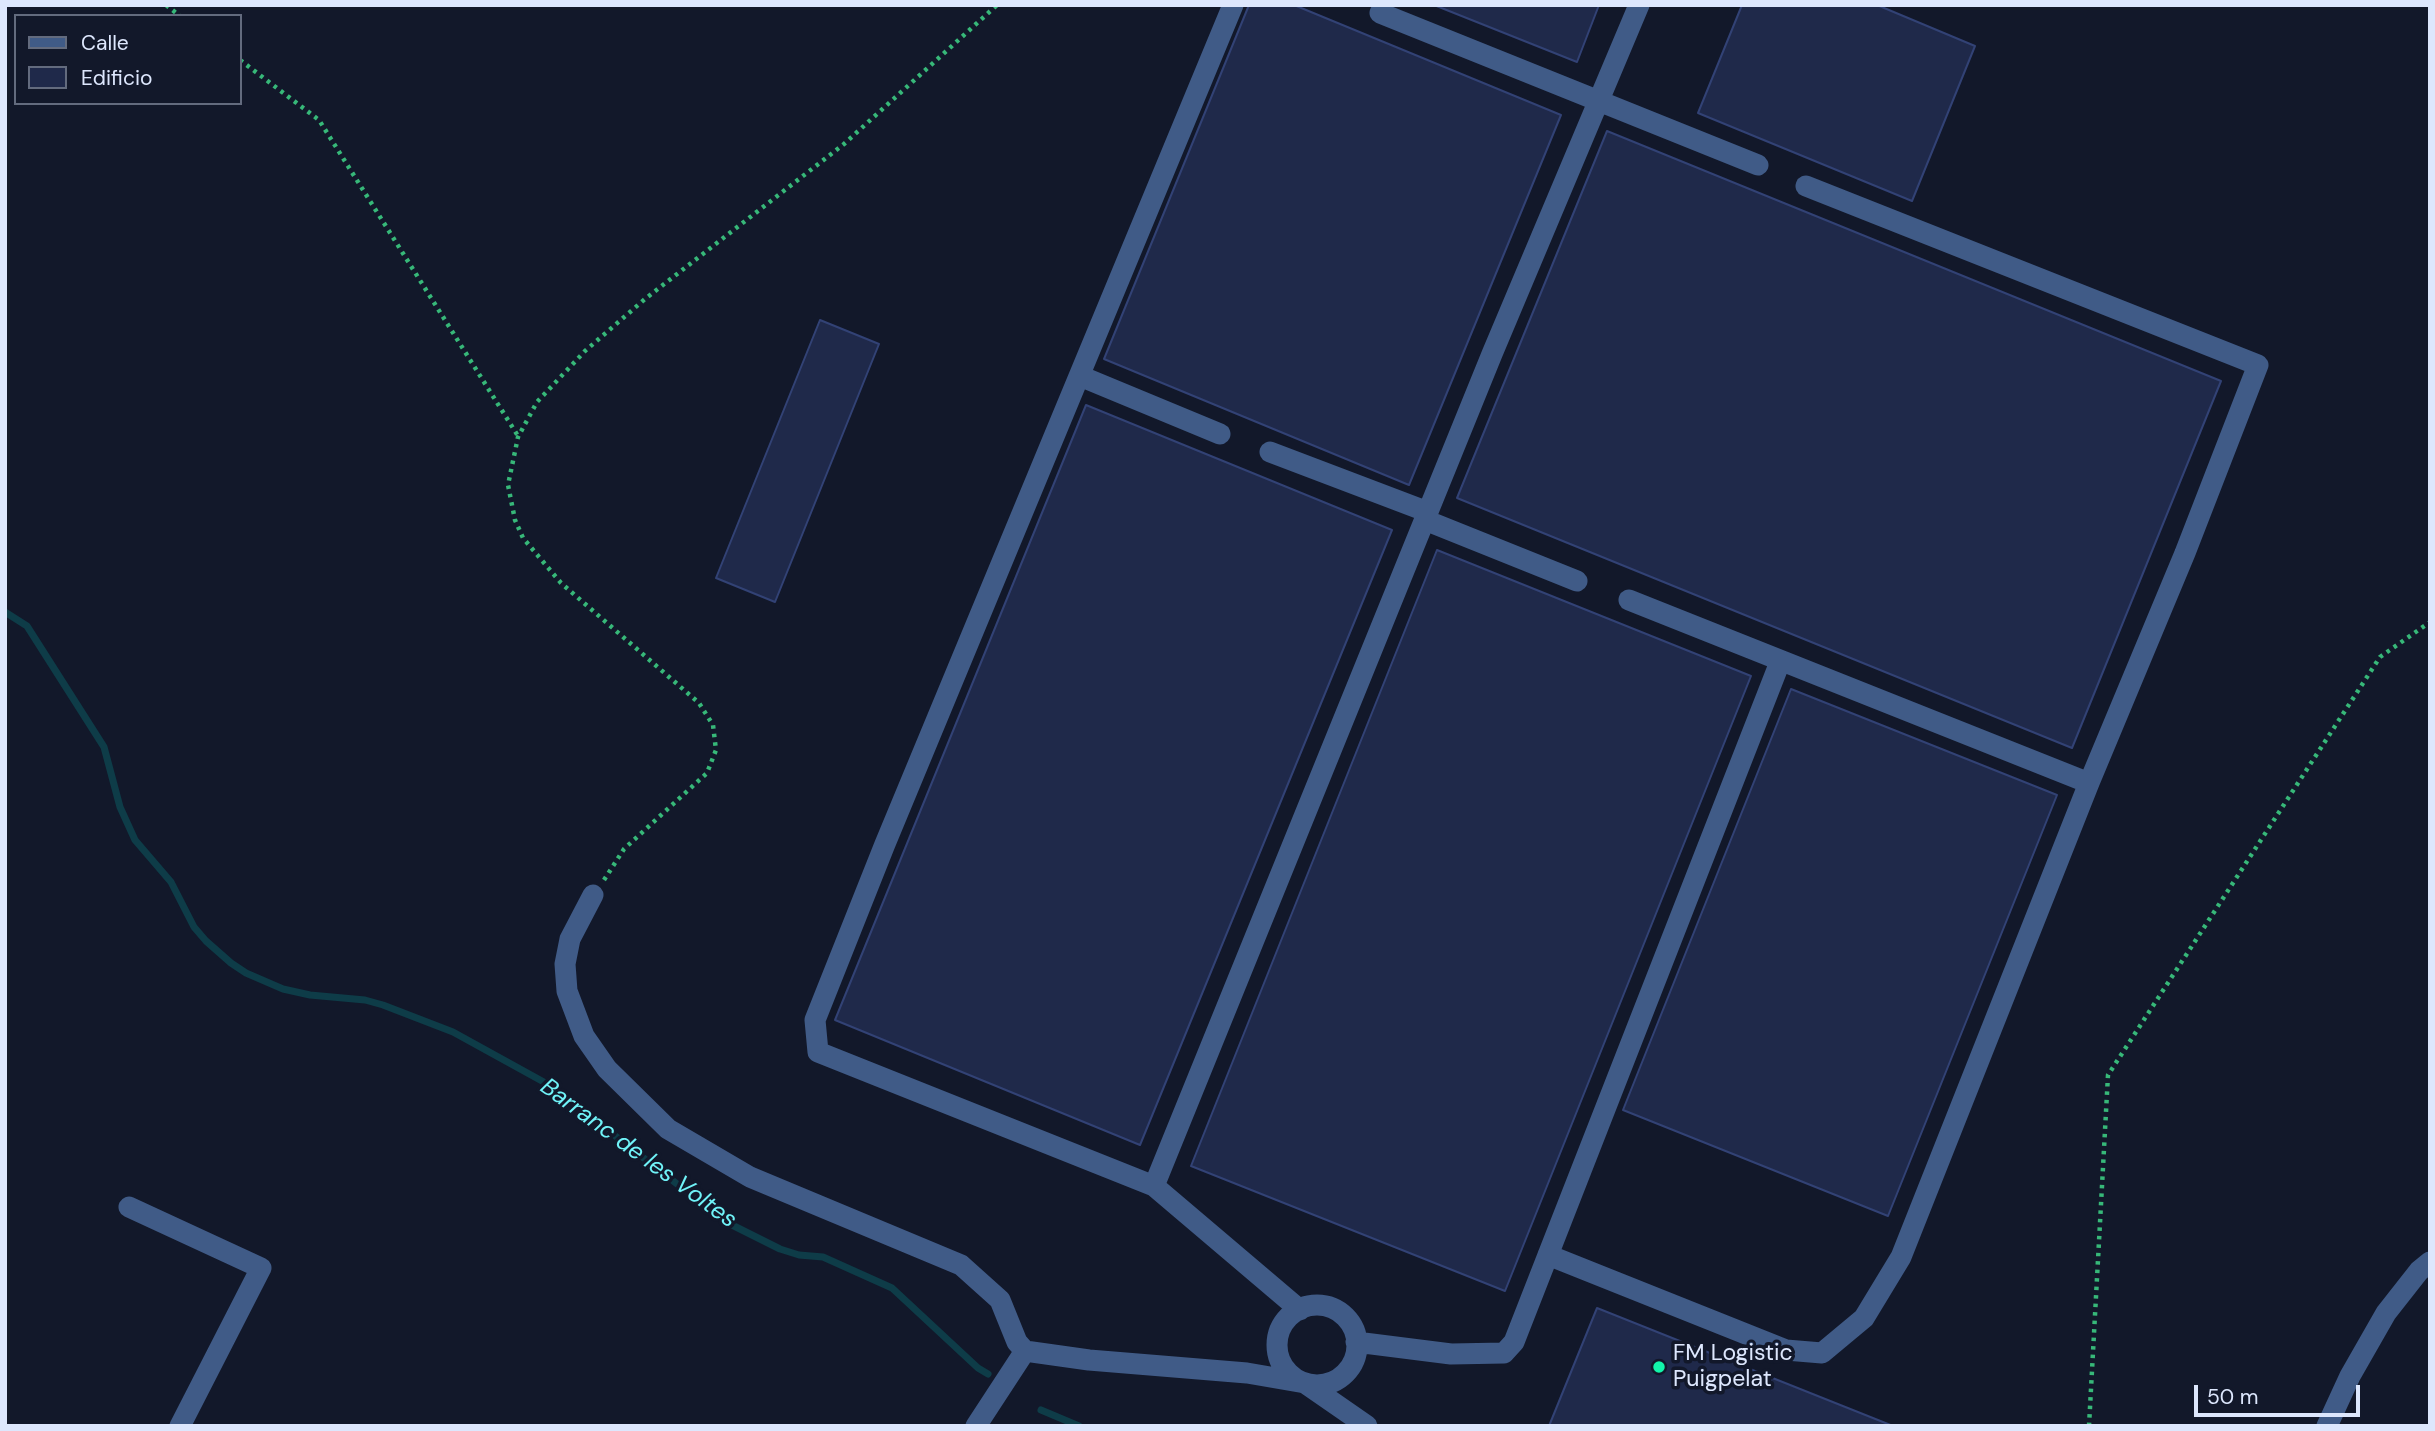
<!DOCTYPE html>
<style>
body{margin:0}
#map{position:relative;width:2435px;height:1431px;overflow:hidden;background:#12182a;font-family:"DM Sans",sans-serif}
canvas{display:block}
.frame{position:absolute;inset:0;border:7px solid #dde7fd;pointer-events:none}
.legend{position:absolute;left:14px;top:14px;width:228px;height:91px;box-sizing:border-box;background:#12182a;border:2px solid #636b7e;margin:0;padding:9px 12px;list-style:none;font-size:21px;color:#dde7fd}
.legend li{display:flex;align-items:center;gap:14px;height:35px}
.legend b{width:35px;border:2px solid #636b7e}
.scale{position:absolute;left:2194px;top:1385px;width:166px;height:32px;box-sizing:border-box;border:4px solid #dde7fd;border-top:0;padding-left:9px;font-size:21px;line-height:24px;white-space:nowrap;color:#dde7fd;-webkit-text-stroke:5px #12182a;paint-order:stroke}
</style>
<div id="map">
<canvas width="2435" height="1431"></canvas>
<div class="frame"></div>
<ul class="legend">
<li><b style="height:9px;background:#405b87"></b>Calle</li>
<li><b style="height:19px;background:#1f294a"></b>Edificio</li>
</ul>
<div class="scale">50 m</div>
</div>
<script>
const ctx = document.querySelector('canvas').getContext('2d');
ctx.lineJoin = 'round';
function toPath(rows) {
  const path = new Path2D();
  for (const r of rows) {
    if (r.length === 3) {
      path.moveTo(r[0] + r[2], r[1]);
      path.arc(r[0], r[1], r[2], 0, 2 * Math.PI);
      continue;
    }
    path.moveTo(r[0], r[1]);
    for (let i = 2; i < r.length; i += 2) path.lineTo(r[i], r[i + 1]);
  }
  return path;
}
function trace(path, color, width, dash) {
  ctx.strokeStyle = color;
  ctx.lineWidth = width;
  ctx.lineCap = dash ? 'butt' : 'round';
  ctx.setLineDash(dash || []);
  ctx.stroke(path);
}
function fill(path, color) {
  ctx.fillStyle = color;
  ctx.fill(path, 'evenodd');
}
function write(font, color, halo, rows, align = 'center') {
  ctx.font = font + ' "DM Sans",sans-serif';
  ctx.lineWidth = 7;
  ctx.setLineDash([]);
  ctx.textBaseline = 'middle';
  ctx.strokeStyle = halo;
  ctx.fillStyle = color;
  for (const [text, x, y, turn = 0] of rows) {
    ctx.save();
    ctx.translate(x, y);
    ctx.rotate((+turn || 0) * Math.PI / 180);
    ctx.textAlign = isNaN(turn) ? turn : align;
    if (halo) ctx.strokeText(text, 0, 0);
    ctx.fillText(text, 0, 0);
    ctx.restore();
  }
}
trace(toPath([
 [5,612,27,626,104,747,120,807,135,840,171,882,194,927,206,941,231,963,246,973,283,989,310,995,365,1000,383,1005,453,1032,551,1086,726,1222,780,1249,799,1255,823,1257,892,1288,978,1368,988,1374],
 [1041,1410,1079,1426]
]), '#0e3c48', 7);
const building = toPath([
 [1249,5,1294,5,1561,115,1409,485,1104,359,1249,5],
 [1434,5,1599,5,1577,62,1434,5],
 [1742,5,1877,5,1975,46,1912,201,1698,113,1742,5],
 [1607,131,2221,381,2072,748,1457,498,1607,131],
 [820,320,879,344,775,602,716,578,820,320],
 [1086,405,1392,530,1140,1145,835,1020,1086,405],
 [1437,550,1751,676,1505,1291,1191,1166,1437,550],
 [1791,689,2057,795,1888,1216,1623,1110,1791,689],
 [1597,1308,1893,1426,1549,1426,1597,1308]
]);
fill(building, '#1f294a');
trace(building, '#324275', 2);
trace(toPath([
 [166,5,180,16],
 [240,60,319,120,518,436],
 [604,880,624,849,707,773,716,750,713,725,699,703,561,583,523,538,515,520,508,485,518,437,537,402,585,351,645,299,844,144,997,5],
 [2089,1426,2108,1075,2380,657,2430,622]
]), '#37b879', 4.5, [3.5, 5]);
trace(toPath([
 [1233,5,885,844,815,1020,818,1052,1154,1186,1300,1310],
 [1380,13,1758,165],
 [1080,376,1220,434],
 [1270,452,1428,512],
 [1425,520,1577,581],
 [1629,600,2089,783],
 [593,895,570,939,565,964,567,991,584,1036,607,1069,668,1129,750,1177,961,1265,1000,1300,1017,1342,1025,1351,1089,1360,1247,1373,1305,1383,1367,1426],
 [1154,1186,1492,354,1639,5],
 [129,1207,261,1268,180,1426],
 [1548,1255,1786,1350,1822,1353,1864,1318,1901,1257,2089,783,2185,553,2258,365,1806,186],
 [1317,1345,40],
 [1356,1342,1451,1354,1504,1353,1514,1342,1780,662],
 [976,1426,1025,1351],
 [2327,1426,2350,1376,2386,1313,2419,1271,2430,1262]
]), '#405b87', 21);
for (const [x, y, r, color] of [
 [1659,1367,7,"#12f4aa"]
]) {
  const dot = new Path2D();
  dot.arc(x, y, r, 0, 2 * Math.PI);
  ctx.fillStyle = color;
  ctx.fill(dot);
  trace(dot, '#12182a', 2.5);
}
write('23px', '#dde7fd', '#12182a', [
 ["FM Logistic",1673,1354],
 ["Puigpelat",1673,1380]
], 'left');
write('italic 24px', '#70f3f8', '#12182a', [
 ["Barranc de les Voltes",638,1154,36]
]);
</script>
